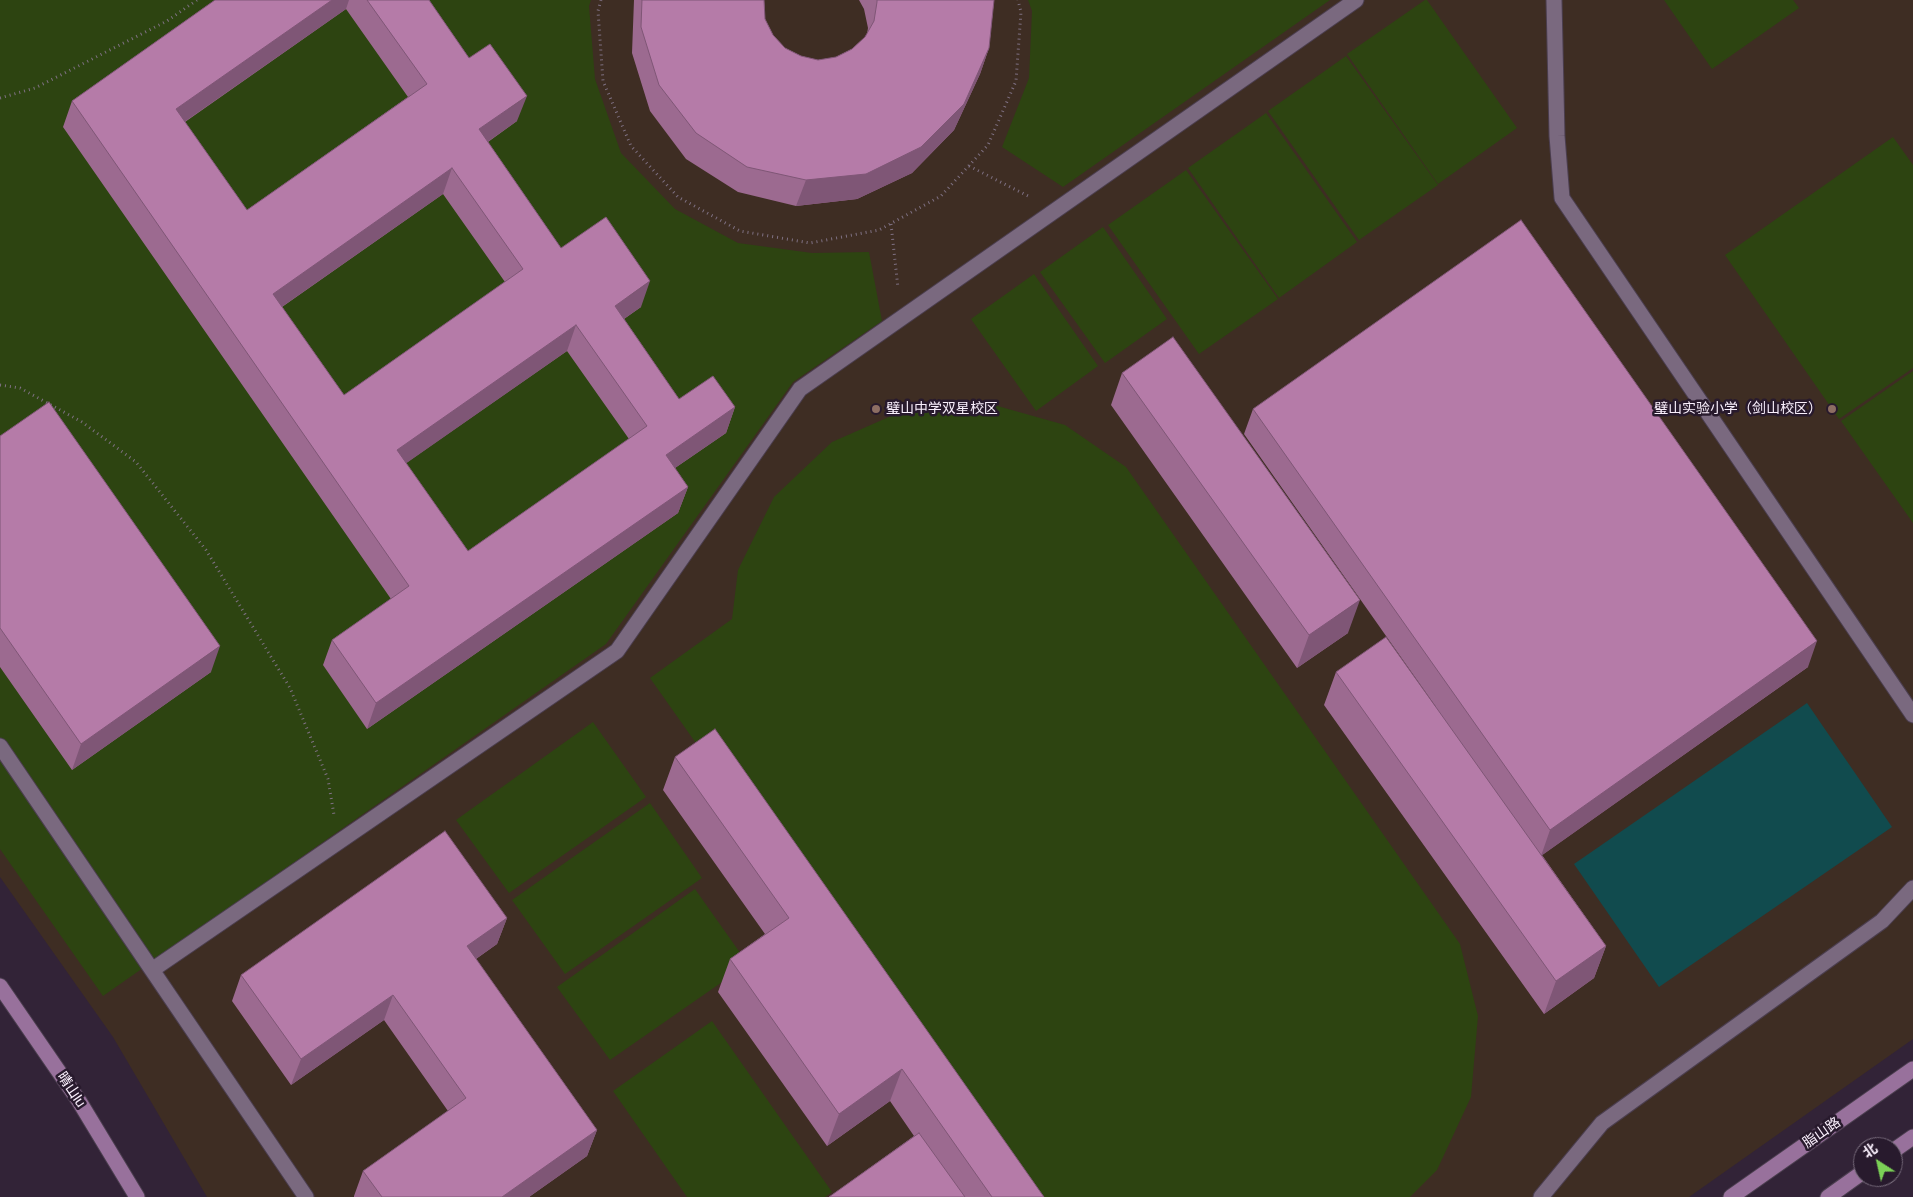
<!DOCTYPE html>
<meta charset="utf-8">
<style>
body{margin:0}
#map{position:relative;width:1913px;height:1197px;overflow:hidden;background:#322337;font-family:Helvetica,"Noto Sans SC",sans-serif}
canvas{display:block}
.north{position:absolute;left:1853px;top:1137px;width:50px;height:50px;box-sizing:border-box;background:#281a2d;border:1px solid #7c7080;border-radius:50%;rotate:325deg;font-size:14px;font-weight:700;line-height:20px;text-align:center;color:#faf0fd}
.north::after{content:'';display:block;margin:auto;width:18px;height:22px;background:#7bd156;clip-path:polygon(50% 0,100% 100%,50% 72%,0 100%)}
</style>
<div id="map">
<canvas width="1913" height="1197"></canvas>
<div class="north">北</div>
</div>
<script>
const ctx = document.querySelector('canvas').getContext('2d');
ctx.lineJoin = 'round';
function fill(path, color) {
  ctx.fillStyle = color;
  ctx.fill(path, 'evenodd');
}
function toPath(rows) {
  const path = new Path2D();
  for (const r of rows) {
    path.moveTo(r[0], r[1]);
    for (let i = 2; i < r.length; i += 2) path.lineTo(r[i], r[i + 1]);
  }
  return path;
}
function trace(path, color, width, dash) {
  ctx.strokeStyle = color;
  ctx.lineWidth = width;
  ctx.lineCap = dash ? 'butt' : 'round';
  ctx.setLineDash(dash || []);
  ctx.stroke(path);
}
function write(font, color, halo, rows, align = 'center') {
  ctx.font = font + ' Helvetica,"Noto Sans SC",sans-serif';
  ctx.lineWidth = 5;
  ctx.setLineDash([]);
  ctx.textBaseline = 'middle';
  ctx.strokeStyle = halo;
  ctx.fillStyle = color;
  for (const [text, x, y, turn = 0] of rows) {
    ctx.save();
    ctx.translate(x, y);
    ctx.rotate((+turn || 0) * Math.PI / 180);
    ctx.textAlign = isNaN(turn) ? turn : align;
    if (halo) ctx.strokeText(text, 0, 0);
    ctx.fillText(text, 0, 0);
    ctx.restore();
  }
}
fill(toPath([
 [0,0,1913,0,1913,1039,1689,1197,207,1197,113,1037,0,877]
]), '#3e2d23');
fill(toPath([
 [0,0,591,0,589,6,595,79,621,153,675,209,738,243,812,253,869,252,882,321,793,382,606,644,103,996,0,849],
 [1028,0,1330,0,1063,187,1002,147,1029,78,1032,11],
 [1425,0,1427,0,1517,128,1438,184,1347,54],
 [1664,0,1793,0,1799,8,1712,69],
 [1346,56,1438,185,1359,240,1268,111],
 [1266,113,1357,242,1279,298,1188,168],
 [1893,137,1913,165,1913,368,1839,419,1725,255],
 [1186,170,1278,299,1199,354,1108,225],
 [1103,227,1167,319,1105,363,1040,272],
 [1034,274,1098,366,1036,411,971,319],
 [1913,371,1913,523,1841,421],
 [987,403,1065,425,1126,467,1460,944,1478,1016,1471,1097,1437,1170,1410,1197,1016,1197,650,678,732,619,738,570,774,497,832,442,907,409],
 [593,722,646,797,509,893,456,820],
 [650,803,702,878,565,974,512,900],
 [695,889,748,964,610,1060,557,987],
 [712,1021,832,1192,825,1197,687,1197,613,1091]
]), '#2d4411');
fill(toPath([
 [1807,703,1892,827,1659,987,1574,864]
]), '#114b4e');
const street = toPath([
 [1554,0,1557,136,1562,198,1913,715],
 [0,746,306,1197],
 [152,970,617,651,800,389,1356,0],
 [1541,1197,1602,1123,1882,921,1913,888]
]);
const secondary = toPath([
 [0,986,79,1101,137,1197],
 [1893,1151,1913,1137],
 [1731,1197,1913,1069],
 [1828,1197,1863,1172]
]);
trace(street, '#4b3e4f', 17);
trace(secondary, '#4b3e4f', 17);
trace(toPath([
 [601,0,598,11,603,81,631,146,678,197,740,231,810,243,879,230,941,196,988,145,1016,81,1021,12,1018,0],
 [0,98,35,88,167,21,197,0],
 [969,166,1028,196],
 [891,224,898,288],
 [0,385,20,388,82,422,136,462,206,550,290,688,328,779,334,815]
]), '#7f7183', 3, [1, 4]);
trace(street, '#7a697f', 15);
trace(secondary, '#98719c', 15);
fill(toPath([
 [215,0,429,0,469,58,517,121,488,142,561,248,641,307,624,319,679,399,735,407,726,433,675,468,688,487,678,513,367,729,323,665,332,640,391,599,63,127,72,101],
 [346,9,408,97,247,210,185,122],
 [443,194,505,282,344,395,282,307],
 [567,351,629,439,468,551,406,463],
 [634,0,764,0,765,19,773,35,785,48,801,56,818,60,836,57,852,49,865,37,867,34,868,28,864,9,859,0,994,0,989,48,980,74,954,130,912,173,857,199,796,206,738,192,686,159,650,111,632,53],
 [1122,373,1348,633,1297,668,1111,405],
 [1253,409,1808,667,1542,855,1606,946,1594,978,1544,1014,1324,705,1336,672,1436,707,1244,434],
 [0,436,211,672,72,770,0,667],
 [675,757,1044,1197,829,1197,914,1136,890,1101,827,1146,718,992,730,959,765,934,663,790],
 [507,918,497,944,476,959,597,1130,587,1156,529,1197,354,1197,354,1196,363,1171,448,1111,384,1020,291,1085,232,1001,241,975]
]), '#9c6a90');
fill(toPath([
 [332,0,349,0,346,9,167,134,176,109],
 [989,48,980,74,954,130,912,173,857,199,796,206,806,180],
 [527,96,517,121,469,155,479,129],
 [452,168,443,194,263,320,273,294],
 [650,281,641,307,605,332,615,306],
 [576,325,567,351,388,476,397,450],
 [735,407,726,433,656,481,666,455],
 [688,487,678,513,367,729,376,703],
 [1360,600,1348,633,1297,668,1309,635],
 [1817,641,1808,667,1541,856,1550,830],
 [220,646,211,672,72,770,81,744],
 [507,918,497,944,457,972,467,946],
 [1606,946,1594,978,1544,1014,1556,981],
 [393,995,384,1020,291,1085,301,1059],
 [902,1069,890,1101,827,1146,839,1114],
 [597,1130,587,1156,529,1197,502,1197]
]), '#7f5676');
const building = toPath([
 [215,0,332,0,176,109,247,210,427,84,367,0,429,0,469,58,490,44,527,96,479,129,561,248,606,217,650,281,615,306,679,399,713,376,735,407,666,455,688,487,376,703,332,640,409,586,72,101,215,0],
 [452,168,523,269,344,395,273,294,452,168],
 [576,325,647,426,468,551,397,450,576,325],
 [642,0,764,0,765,19,773,35,785,48,801,56,818,60,836,57,852,49,865,37,874,21,877,2,877,0,994,0,989,48,964,104,921,147,866,174,806,180,747,167,696,133,659,85,641,27,642,0],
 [1521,220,1817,641,1550,830,1253,409,1521,220],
 [1173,337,1360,600,1309,635,1122,373,1173,337],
 [49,402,220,646,81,744,0,628,0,436,49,402],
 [1386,637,1606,946,1556,981,1336,672,1386,637],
 [715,729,1044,1197,992,1197,902,1069,839,1114,730,959,789,918,675,757,715,729],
 [445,831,507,918,467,946,597,1130,502,1197,382,1197,363,1171,466,1098,393,995,301,1059,241,975,445,831],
 [919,1133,965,1197,829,1197,919,1133]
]);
fill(building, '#b57ba8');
trace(building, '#7f5676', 1);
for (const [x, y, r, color] of [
 [876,409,5,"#8d6e63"],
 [1832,409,5,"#8d6e63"]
]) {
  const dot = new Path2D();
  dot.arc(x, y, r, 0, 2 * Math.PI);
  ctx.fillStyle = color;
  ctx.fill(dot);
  trace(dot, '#281a2d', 2);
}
write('14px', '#faf0fd', '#281a2d', [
 ["璧山中学双星校区",886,409],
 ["璧山实验小学（剑山校区）",1822,409,"right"]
], 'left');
write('14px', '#faf0fd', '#281a2d', [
 ["晴山lu",71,1090,56],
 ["脂山路",1822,1133,-35]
]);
</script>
